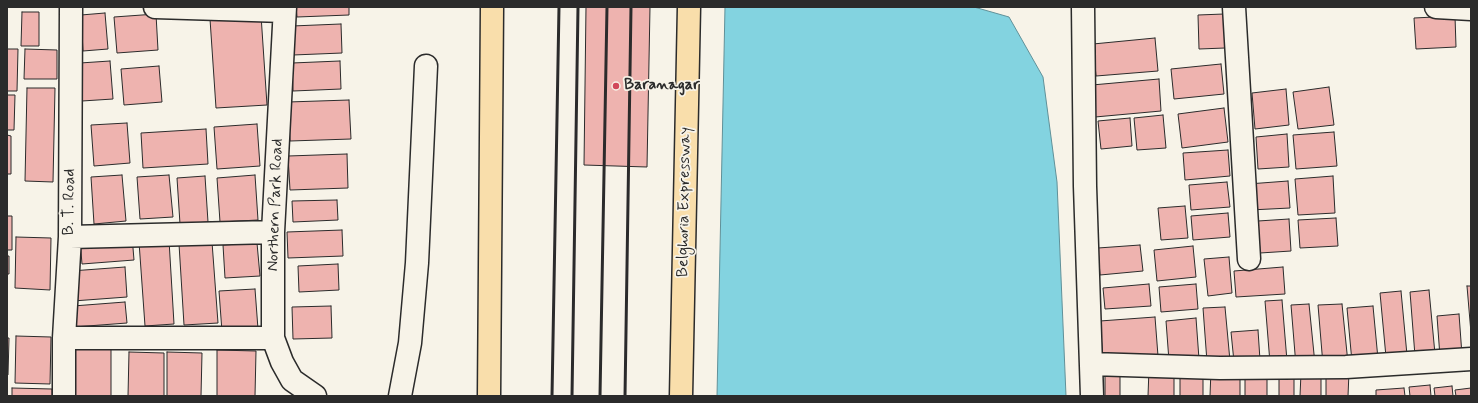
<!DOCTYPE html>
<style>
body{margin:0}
#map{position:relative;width:1478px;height:403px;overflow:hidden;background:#f7f3e8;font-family:Mynerve,sans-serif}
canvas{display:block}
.frame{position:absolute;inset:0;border:8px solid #2b2b2b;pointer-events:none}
</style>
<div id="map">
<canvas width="1478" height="403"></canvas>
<div class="frame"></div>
</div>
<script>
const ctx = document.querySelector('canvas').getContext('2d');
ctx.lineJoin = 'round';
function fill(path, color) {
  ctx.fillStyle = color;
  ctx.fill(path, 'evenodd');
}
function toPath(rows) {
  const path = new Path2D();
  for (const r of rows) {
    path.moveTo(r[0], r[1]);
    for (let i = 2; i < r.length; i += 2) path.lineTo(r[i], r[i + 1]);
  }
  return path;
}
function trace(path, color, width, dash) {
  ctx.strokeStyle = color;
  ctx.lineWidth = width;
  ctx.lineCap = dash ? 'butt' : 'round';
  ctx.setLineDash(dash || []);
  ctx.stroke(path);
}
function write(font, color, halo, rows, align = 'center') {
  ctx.font = font + ' Mynerve,sans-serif';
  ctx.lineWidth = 3.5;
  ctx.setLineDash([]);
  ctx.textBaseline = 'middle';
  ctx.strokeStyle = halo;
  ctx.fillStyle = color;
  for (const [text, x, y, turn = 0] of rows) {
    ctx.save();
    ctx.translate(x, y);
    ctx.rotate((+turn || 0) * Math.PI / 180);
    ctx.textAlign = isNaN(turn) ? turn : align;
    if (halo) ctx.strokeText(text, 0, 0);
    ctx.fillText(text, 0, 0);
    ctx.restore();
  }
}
const water = toPath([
 [725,7,974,7,1009,17,1043,77,1057,182,1066,396,717,396,725,7]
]);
fill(water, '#83d3e0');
trace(water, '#609098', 1);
const building = toPath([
 [296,7,349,7,349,15,297,17,296,7],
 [586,7,650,7,647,167,584,165,586,7],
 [22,12,39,12,39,46,21,46,22,12],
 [105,13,108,49,83,51,81,15,105,13],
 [156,14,158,50,117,53,114,17,156,14],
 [1224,14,1225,48,1199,49,1198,15,1224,14],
 [261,15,267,105,216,108,210,19,261,15],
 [1455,16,1456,47,1416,49,1414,18,1455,16],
 [341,24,342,53,293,55,292,26,341,24],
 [1155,38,1158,71,1096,76,1093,44,1155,38],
 [7,49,18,49,17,91,7,91,7,49],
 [25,49,57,50,57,79,24,79,25,49],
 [110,61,113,99,82,101,80,63,110,61],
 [340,61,341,89,293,91,292,63,340,61],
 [1221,64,1224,94,1174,99,1171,69,1221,64],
 [159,66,162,102,124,105,121,69,159,66],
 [1159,79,1161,111,1095,117,1092,85,1159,79],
 [1329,87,1334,125,1298,129,1293,92,1329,87],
 [27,88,55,88,53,182,25,181,27,88],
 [1286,89,1289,125,1255,129,1252,93,1286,89],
 [7,95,15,95,14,130,7,130,7,95],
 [349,100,351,139,290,141,288,102,349,100],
 [1224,108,1228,142,1182,148,1178,114,1224,108],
 [1163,115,1166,148,1137,150,1134,118,1163,115],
 [1130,118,1132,146,1101,149,1098,121,1130,118],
 [127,123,130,163,94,166,91,125,127,123],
 [257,124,260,166,217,169,214,127,257,124],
 [206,129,208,164,143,168,141,133,206,129],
 [1334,132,1337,166,1296,169,1293,135,1334,132],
 [1287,134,1289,167,1258,169,1256,137,1287,134],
 [7,135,11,136,11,174,7,174,7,135],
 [1228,150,1230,176,1185,180,1183,153,1228,150],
 [347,154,348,188,290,190,288,156,347,154],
 [122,175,126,221,94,224,91,177,122,175],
 [169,175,173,217,140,219,137,177,169,175],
 [255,175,258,220,220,222,217,178,255,175],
 [205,176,208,222,180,224,177,178,205,176],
 [1333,176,1335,213,1298,215,1295,179,1333,176],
 [1288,181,1290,208,1250,210,1248,184,1288,181],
 [1227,182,1230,207,1191,210,1189,185,1227,182],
 [337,200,338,220,293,222,292,201,337,200],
 [1185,206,1188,238,1161,240,1158,208,1185,206],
 [1228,213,1230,237,1193,240,1191,216,1228,213],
 [7,216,12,216,12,250,7,250,7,216],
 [1336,218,1338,246,1300,248,1298,220,1336,218],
 [1289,219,1291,251,1260,253,1258,221,1289,219],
 [342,230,343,256,288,258,287,232,342,230],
 [132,236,134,260,82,264,80,240,132,236],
 [16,237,51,238,50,290,15,288,16,237],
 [169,240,174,324,145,326,139,242,169,240],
 [212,242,218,323,184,325,179,244,212,242],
 [257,243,260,276,225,278,223,245,257,243],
 [1140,245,1143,271,1100,275,1098,248,1140,245],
 [1193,246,1196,277,1157,281,1154,250,1193,246],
 [7,256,9,256,9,274,7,274,7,256],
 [1229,257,1232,293,1208,296,1204,259,1229,257],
 [338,264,339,290,299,292,298,266,338,264],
 [125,267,127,297,73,301,71,271,125,267],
 [1283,267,1285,294,1236,297,1234,271,1283,267],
 [1149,284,1151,306,1105,309,1103,288,1149,284],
 [1196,284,1198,309,1161,312,1159,287,1196,284],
 [1467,286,1471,286,1471,333,1467,286],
 [255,289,258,329,222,332,219,291,255,289],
 [1429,290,1435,354,1415,356,1410,292,1429,290],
 [1401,291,1407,355,1386,357,1380,293,1401,291],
 [1282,300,1287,361,1270,363,1265,301,1282,300],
 [125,302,127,323,74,327,73,306,125,302],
 [1309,304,1315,364,1296,366,1291,305,1309,304],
 [1342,304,1348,363,1323,365,1318,305,1342,304],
 [331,306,332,338,293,339,292,307,331,306],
 [1373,306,1378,359,1352,362,1347,308,1373,306],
 [1225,307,1230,361,1207,362,1203,308,1225,307],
 [1459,314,1462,355,1440,357,1437,316,1459,314],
 [1155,317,1158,356,1103,361,1100,321,1155,317],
 [1196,318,1199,359,1169,361,1166,321,1196,318],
 [1258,330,1260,360,1234,362,1231,332,1258,330],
 [16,336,51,337,50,384,15,383,16,336],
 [7,338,9,338,8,375,7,375,7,338],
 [74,348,111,348,111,396,73,396,74,348],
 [217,350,256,351,255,396,217,396,217,350],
 [129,352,164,353,164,396,128,396,129,352],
 [167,352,202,353,201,396,167,396,167,352],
 [1149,369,1174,370,1174,396,1148,396,1149,369],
 [1211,370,1240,370,1240,396,1210,396,1211,370],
 [1105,371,1120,371,1120,396,1105,396,1105,371],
 [1245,371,1267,372,1267,396,1245,396,1245,371],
 [1326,371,1349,372,1348,396,1326,396,1326,371],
 [1279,372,1294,373,1294,396,1279,396,1279,372],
 [1180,373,1203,373,1203,396,1180,396,1180,373],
 [1301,373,1321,373,1321,396,1300,396,1301,373],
 [1430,385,1431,396,1410,396,1409,387,1430,385],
 [1452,386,1453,396,1435,396,1434,388,1452,386],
 [12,388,52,389,52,396,12,396,12,388],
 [1404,388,1405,396,1376,396,1376,390,1404,388],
 [1471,388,1471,396,1456,396,1455,390,1471,388]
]);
fill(building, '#eeb3af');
trace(building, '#2b2b2b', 1);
const minor = toPath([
 [155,7,284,11],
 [285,7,273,232,273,338,282,362,292,380,315,396],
 [1083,7,1085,186,1092,396],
 [1234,7,1249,259],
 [1436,7,1471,9],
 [70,237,273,232],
 [64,338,273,338],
 [1091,364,1220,368,1346,367,1471,359],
 [64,396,64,338,70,237,71,7],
 [400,396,410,343,417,263,426,66]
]);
const highway = toPath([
 [489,396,492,7],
 [681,396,689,7]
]);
trace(minor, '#2b2b2b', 25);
trace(highway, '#2b2b2b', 25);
trace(minor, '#f7f3e8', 22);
trace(highway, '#f9deab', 22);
trace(toPath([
 [552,396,559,7],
 [572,396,578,7],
 [600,396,607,7],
 [625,396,631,7]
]), '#2b2b2b', 3);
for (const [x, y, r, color] of [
 [616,86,4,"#d1495b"]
]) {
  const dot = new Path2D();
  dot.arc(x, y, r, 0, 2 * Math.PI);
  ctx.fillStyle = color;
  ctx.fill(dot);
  trace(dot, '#f7f3e8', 1.5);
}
write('bold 16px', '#2b2b2b', '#f7f3e8', [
 ["Baranagar",624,86]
], 'left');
write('16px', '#2b2b2b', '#f7f3e8', [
 ["B. T. Road",70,202,-89],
 ["Belghoria Expressway",685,202,-89],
 ["Northern Park Road",276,205,-88]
]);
</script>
